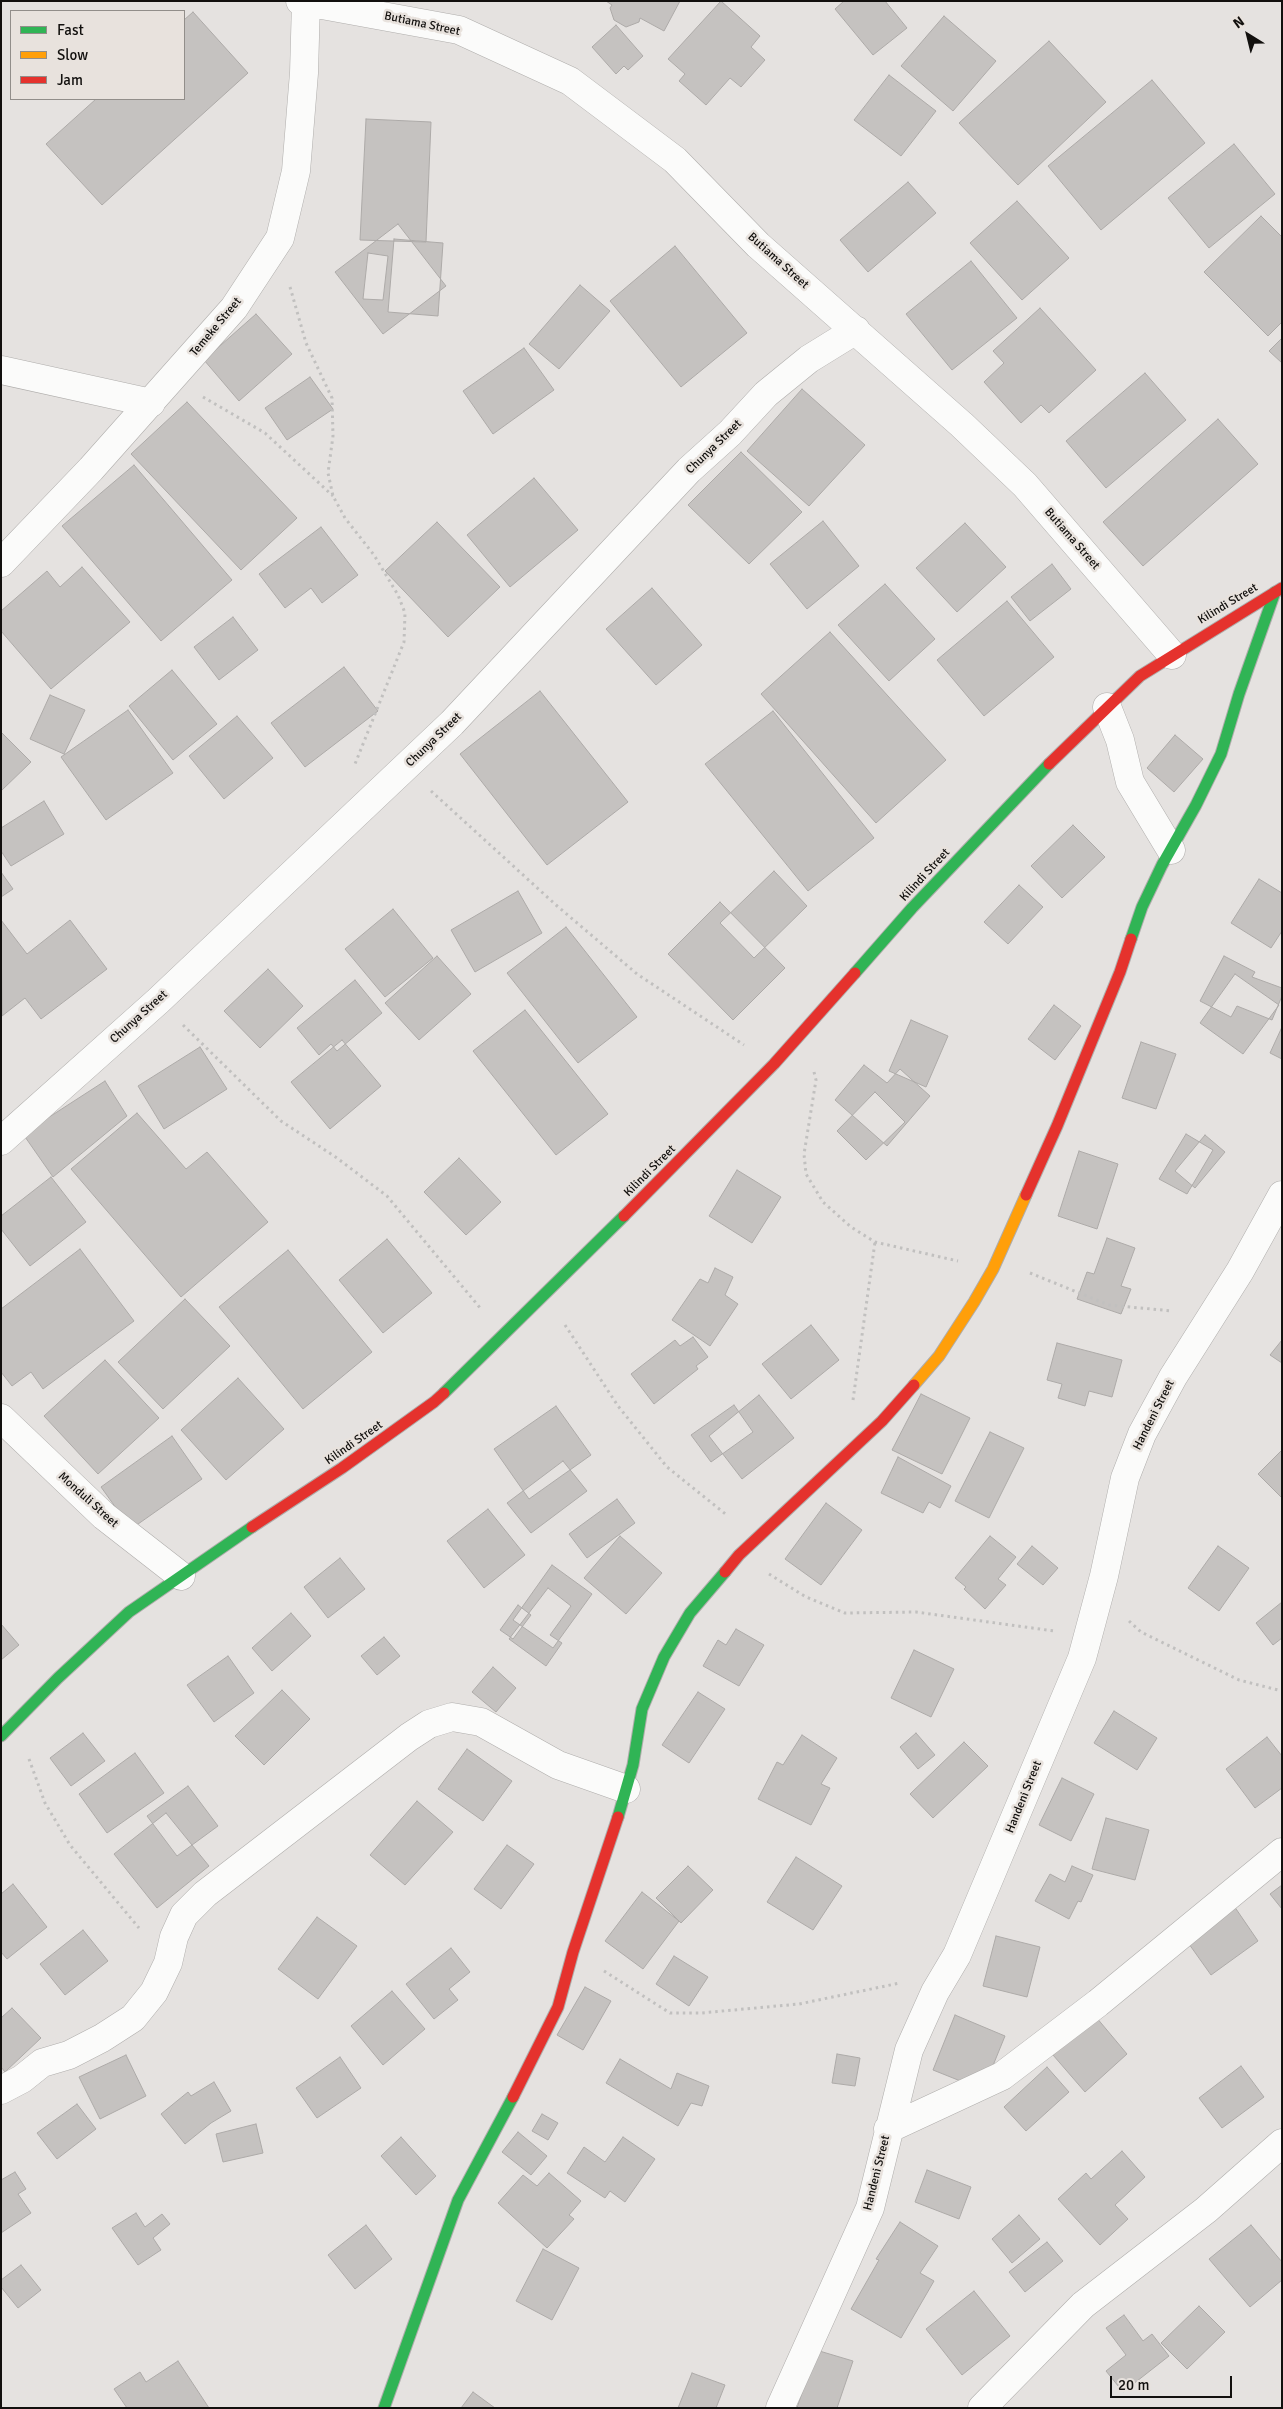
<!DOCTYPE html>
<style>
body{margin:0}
#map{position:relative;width:1283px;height:2409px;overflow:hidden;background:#e5e2e0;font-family:Signika,sans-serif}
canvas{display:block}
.frame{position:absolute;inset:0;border:2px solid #12100e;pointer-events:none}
.legend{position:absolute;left:10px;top:10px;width:175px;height:90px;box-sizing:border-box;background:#e8e2dd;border:1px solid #928e8a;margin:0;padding:6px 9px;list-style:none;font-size:15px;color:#12100e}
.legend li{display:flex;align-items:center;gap:10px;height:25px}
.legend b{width:25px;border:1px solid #928e8a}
.north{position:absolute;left:1223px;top:10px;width:50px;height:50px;-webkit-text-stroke:4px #e8e2dd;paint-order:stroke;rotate:324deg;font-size:14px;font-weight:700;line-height:20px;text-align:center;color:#12100e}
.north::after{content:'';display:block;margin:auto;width:18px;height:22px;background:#12100e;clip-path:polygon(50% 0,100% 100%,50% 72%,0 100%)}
.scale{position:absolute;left:1110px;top:2376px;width:122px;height:22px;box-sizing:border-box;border:2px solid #12100e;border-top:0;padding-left:6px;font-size:15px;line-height:18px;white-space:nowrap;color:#12100e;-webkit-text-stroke:4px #e8e2dd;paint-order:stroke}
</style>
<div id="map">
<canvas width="1283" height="2409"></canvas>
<div class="frame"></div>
<ul class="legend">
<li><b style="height:6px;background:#30b455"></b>Fast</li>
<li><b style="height:6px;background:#ff9f0a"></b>Slow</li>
<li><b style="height:6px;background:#e5322d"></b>Jam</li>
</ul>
<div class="north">N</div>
<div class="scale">20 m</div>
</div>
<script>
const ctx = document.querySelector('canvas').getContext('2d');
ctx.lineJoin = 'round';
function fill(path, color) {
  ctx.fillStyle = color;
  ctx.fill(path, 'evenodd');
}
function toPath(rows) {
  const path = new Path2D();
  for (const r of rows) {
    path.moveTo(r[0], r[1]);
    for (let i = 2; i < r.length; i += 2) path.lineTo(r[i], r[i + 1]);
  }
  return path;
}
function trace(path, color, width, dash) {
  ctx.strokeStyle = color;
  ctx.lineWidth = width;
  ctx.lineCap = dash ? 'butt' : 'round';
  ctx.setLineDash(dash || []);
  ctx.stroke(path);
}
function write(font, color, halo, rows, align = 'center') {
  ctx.font = font + ' Signika,sans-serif';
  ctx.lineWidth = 5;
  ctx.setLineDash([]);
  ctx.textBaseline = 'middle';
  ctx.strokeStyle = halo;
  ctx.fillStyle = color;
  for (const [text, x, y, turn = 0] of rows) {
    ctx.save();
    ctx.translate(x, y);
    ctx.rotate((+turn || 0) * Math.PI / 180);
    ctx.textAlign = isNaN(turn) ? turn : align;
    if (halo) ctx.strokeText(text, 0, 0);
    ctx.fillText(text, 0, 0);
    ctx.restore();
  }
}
const building = toPath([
 [606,1,680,1,664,31,640,18,639,22,626,27,614,20,610,8,612,5,606,1],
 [721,1,760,36,751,47,765,60,741,87,730,78,706,105,679,81,685,74,668,59,721,1],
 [844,1,885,1,907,28,873,55,835,9,844,1],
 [193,12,248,73,102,205,46,144,96,99,184,99,184,20,193,12],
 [944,16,996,61,953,111,901,66,944,16],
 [616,25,643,56,628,70,624,66,616,74,592,47,616,25],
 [1049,41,1106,102,1018,185,959,123,1049,41],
 [889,75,936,111,901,156,854,120,889,75],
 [1152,80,1205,143,1101,230,1048,166,1152,80],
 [366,119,431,122,426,242,360,240,366,119],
 [1234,144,1275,194,1209,248,1168,198,1234,144],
 [908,182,936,213,868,272,840,240,908,182],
 [1017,201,1069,258,1022,300,970,243,1017,201],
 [1261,216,1282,237,1282,322,1268,336,1204,272,1261,216],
 [398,224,446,286,383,334,335,272,398,224],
 [394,239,443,243,438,316,388,312,394,239],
 [675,246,747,333,681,387,610,301,675,246],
 [368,253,388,256,383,300,363,299,368,253],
 [971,261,1017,318,952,370,906,314,971,261],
 [580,285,610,311,559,369,529,344,580,285],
 [1040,308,1096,370,1049,413,1041,405,1021,423,984,382,1004,363,993,351,1040,308],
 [256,314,292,354,239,401,204,360,256,314],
 [1282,338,1282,363,1269,351,1282,338],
 [524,348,554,390,493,434,463,391,524,348],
 [1145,373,1186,420,1106,488,1066,441,1145,373],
 [310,377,333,409,287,440,265,408,310,377],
 [802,389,865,445,809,506,747,451,802,389],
 [187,402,297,518,241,570,131,454,187,402],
 [1218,419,1258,464,1143,566,1103,522,1218,419],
 [741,452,802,512,749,564,688,505,741,452],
 [134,465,232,580,161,641,62,526,134,465],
 [534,478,578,530,510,587,467,535,534,478],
 [823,521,859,566,807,609,770,564,823,521],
 [437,522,500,587,448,637,385,571,437,522],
 [965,523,1006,567,957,612,916,568,965,523],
 [321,527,358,575,322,603,311,588,285,608,259,574,321,527],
 [1052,564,1071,589,1030,621,1011,597,1052,564],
 [82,567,130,622,51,689,1,631,1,611,47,571,60,587,82,567],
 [885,584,935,639,889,681,838,625,885,584],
 [652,588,702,645,656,685,606,629,652,588],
 [1007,601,1054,657,984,716,937,660,1007,601],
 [233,617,258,650,219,680,194,647,233,617],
 [830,632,946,760,876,823,761,694,830,632],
 [344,667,378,711,305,767,271,723,344,667],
 [172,670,217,724,173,760,129,706,172,670],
 [540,691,628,802,547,865,460,754,540,691],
 [50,695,85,710,64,754,30,739,50,695],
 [128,710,173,773,106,820,61,757,128,710],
 [773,711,874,838,808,891,705,764,773,711],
 [237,716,273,758,224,799,189,756,237,716],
 [1,732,31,762,1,791,1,732],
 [1175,735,1203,759,1174,792,1147,768,1175,735],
 [44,801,64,834,11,866,1,851,1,828,44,801],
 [1073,825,1105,857,1062,898,1031,866,1073,825],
 [774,871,807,906,754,958,720,923,774,871],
 [1,872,13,889,1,897,1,872],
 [1259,879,1282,893,1282,931,1271,948,1231,923,1259,879],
 [1019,885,1043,907,1008,944,984,922,1019,885],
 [518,891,542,933,475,972,451,930,518,891],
 [720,902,785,968,733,1020,668,954,720,902],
 [393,909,433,958,385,997,345,949,393,909],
 [1,920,27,954,70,920,107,969,41,1019,25,998,2,1016,1,920],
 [566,927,637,1017,578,1063,507,973,566,927],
 [437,956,471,994,419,1040,385,1003,437,956],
 [1224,956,1255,972,1252,977,1282,988,1282,996,1272,1020,1237,1006,1231,1017,1200,1001,1224,956],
 [268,969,303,1006,260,1048,224,1011,268,969],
 [1235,974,1279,1005,1243,1054,1200,1023,1235,974],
 [355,980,382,1013,337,1051,331,1044,319,1055,297,1028,355,980],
 [1054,1005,1081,1026,1055,1060,1028,1039,1054,1005],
 [525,1010,608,1114,556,1155,473,1051,525,1010],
 [911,1020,948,1036,926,1087,889,1071,911,1020],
 [1282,1027,1282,1059,1270,1053,1282,1027],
 [342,1040,381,1086,330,1129,291,1082,342,1040],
 [1141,1042,1176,1054,1156,1109,1122,1098,1141,1042],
 [200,1047,227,1089,164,1129,138,1086,200,1047],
 [864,1065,887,1083,900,1069,930,1096,887,1146,835,1100,864,1065],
 [105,1081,127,1116,53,1177,23,1134,105,1081],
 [875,1092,905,1122,866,1160,837,1131,875,1092],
 [137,1113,186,1169,207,1152,268,1222,181,1297,71,1169,137,1113],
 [1186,1134,1213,1150,1187,1194,1159,1179,1186,1134],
 [1205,1135,1225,1152,1195,1188,1175,1171,1205,1135],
 [1079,1151,1118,1164,1097,1229,1058,1216,1079,1151],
 [459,1158,501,1202,466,1235,424,1192,459,1158],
 [737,1170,781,1197,752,1243,709,1216,737,1170],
 [51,1177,86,1222,30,1266,1,1229,1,1216,51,1177],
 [1107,1238,1135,1248,1121,1286,1131,1289,1121,1314,1077,1299,1087,1272,1094,1274,1107,1238],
 [387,1239,432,1293,383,1333,339,1280,387,1239],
 [80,1249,134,1321,43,1389,31,1372,12,1386,1,1372,1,1309,80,1249],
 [288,1250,372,1352,303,1409,219,1307,288,1250],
 [715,1268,733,1277,725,1295,738,1304,710,1346,672,1320,700,1279,708,1283,715,1268],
 [185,1299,230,1346,163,1409,118,1362,185,1299],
 [811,1325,839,1360,791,1399,762,1364,811,1325],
 [693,1337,708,1357,696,1366,698,1369,654,1404,631,1374,675,1340,680,1346,693,1337],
 [1282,1340,1282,1363,1270,1355,1282,1340],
 [1057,1343,1122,1360,1112,1397,1089,1391,1085,1406,1058,1398,1062,1384,1047,1380,1057,1343],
 [105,1360,159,1418,98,1474,44,1416,105,1360],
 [238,1378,284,1429,226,1480,181,1430,238,1378],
 [921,1394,970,1418,942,1474,892,1450,921,1394],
 [759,1395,794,1438,742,1479,709,1436,759,1395],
 [734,1405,753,1432,711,1462,691,1435,734,1405],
 [556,1406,591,1455,529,1499,494,1449,556,1406],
 [990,1432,1024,1448,989,1518,955,1501,990,1432],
 [172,1436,202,1479,131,1529,101,1487,172,1436],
 [1282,1450,1282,1498,1258,1474,1282,1450],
 [898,1457,951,1486,940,1508,929,1502,923,1513,881,1493,898,1457],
 [563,1461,587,1491,531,1533,507,1503,563,1461],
 [617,1499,635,1523,587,1558,569,1534,617,1499],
 [826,1503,862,1530,821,1585,785,1559,826,1503],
 [488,1509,525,1555,484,1588,447,1541,488,1509],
 [620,1536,662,1573,626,1614,584,1578,620,1536],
 [990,1536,1016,1557,998,1579,1006,1585,985,1609,964,1589,966,1587,955,1578,990,1536],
 [1032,1546,1058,1568,1043,1585,1017,1564,1032,1546],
 [1218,1546,1249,1568,1219,1611,1188,1588,1218,1546],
 [340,1558,365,1589,328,1618,304,1587,340,1558],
 [552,1565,592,1594,553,1648,513,1620,552,1565],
 [548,1588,571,1606,550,1635,562,1643,546,1666,509,1639,548,1588],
 [1282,1602,1282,1638,1273,1645,1256,1623,1282,1602],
 [518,1605,531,1615,513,1639,500,1630,518,1605],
 [291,1613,311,1636,272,1671,252,1648,291,1613],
 [1,1624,19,1645,1,1660,1,1624],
 [736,1629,764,1645,739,1686,703,1666,718,1640,726,1645,736,1629],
 [384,1637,400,1656,377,1675,361,1656,384,1637],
 [914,1650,954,1669,931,1717,891,1698,914,1650],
 [228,1656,254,1693,214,1722,187,1685,228,1656],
 [493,1667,516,1688,496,1712,472,1692,493,1667],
 [282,1690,310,1719,264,1765,235,1736,282,1690],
 [698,1692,725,1709,689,1763,662,1745,698,1692],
 [1114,1711,1157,1738,1137,1770,1094,1743,1114,1711],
 [83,1733,105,1761,71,1786,50,1758,83,1733],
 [916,1733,935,1755,918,1769,900,1747,916,1733],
 [802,1735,837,1758,821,1784,830,1788,811,1825,758,1799,777,1762,783,1765,802,1735],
 [1267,1737,1282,1756,1282,1788,1255,1808,1226,1769,1267,1737],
 [964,1742,988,1766,933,1818,910,1794,964,1742],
 [467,1749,512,1781,483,1821,438,1789,467,1749],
 [135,1753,164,1793,107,1833,79,1794,135,1753],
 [1062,1778,1094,1794,1071,1841,1039,1825,1062,1778],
 [188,1786,218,1826,177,1856,147,1816,188,1786],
 [417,1801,453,1832,405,1885,370,1855,417,1801],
 [166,1813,209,1866,157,1908,114,1854,166,1813],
 [1106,1818,1149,1830,1135,1880,1092,1869,1106,1818],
 [507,1845,534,1864,501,1909,474,1889,507,1845],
 [796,1857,842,1886,813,1930,767,1902,796,1857],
 [688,1866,713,1890,681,1923,656,1898,688,1866],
 [1072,1866,1093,1875,1081,1902,1078,1901,1069,1919,1035,1901,1050,1874,1065,1882,1072,1866],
 [13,1884,47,1927,7,1959,1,1952,1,1894,13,1884],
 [1282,1885,1282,1909,1270,1894,1282,1885],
 [642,1892,679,1921,643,1969,605,1941,642,1892],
 [1232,1903,1258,1941,1211,1975,1184,1937,1232,1903],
 [317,1917,357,1946,318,1999,278,1969,317,1917],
 [83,1930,108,1961,65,1995,40,1964,83,1930],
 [996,1936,1040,1947,1027,1997,983,1986,996,1936],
 [451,1948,470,1972,449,1989,458,2000,434,2019,406,1984,451,1948],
 [674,1956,708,1977,689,2006,656,1984,674,1956],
 [585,1987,611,2001,583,2050,557,2035,585,1987],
 [392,1991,425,2029,383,2065,351,2026,392,1991],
 [12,2008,41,2038,5,2072,1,2067,1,2018,12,2008],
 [955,2015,1005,2036,983,2090,933,2070,955,2015],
 [1096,2017,1127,2054,1085,2092,1053,2055,1096,2017],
 [837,2054,860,2058,855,2086,832,2083,837,2054],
 [126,2055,146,2096,100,2119,79,2077,126,2055],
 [340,2057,361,2088,317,2118,296,2088,340,2057],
 [620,2059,671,2089,677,2073,709,2086,702,2106,691,2103,678,2126,606,2083,620,2059],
 [1241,2066,1264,2097,1222,2128,1199,2098,1241,2066],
 [1047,2067,1069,2092,1026,2131,1004,2107,1047,2067],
 [214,2082,231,2111,211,2123,185,2144,161,2114,188,2092,191,2096,214,2082],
 [77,2104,96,2129,57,2159,37,2133,77,2104],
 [542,2114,558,2123,548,2140,532,2131,542,2114],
 [256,2124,263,2153,223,2162,216,2134,256,2124],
 [518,2132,547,2156,531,2175,502,2152,518,2132],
 [401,2137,436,2176,416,2195,381,2156,401,2137],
 [623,2137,655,2159,625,2202,610,2191,605,2198,567,2173,584,2147,605,2162,623,2137],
 [1122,2151,1145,2177,1115,2205,1128,2219,1100,2245,1058,2199,1086,2173,1091,2179,1122,2151],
 [927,2170,971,2187,959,2219,915,2202,927,2170],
 [15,2172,26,2189,18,2194,31,2213,1,2233,1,2180,15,2172],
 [549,2173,581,2201,569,2215,574,2219,547,2248,498,2203,523,2175,537,2186,549,2173],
 [136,2213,145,2227,162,2214,170,2224,153,2238,161,2250,138,2265,112,2228,136,2213],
 [1019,2215,1040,2239,1012,2263,992,2239,1019,2215],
 [900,2222,938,2246,920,2273,934,2281,901,2338,851,2309,879,2260,876,2259,900,2222],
 [366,2225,392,2259,355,2289,328,2255,366,2225],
 [1251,2225,1282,2262,1282,2280,1250,2307,1209,2259,1251,2225],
 [1047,2242,1063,2261,1025,2292,1009,2272,1047,2242],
 [543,2249,579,2268,552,2320,516,2301,543,2249],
 [21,2265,41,2290,18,2308,1,2287,1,2280,21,2265],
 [974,2291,1010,2336,962,2375,926,2329,974,2291],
 [1199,2306,1225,2332,1187,2369,1161,2343,1199,2306],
 [1124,2315,1143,2341,1152,2334,1169,2356,1123,2392,1106,2371,1126,2355,1106,2328,1124,2315],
 [816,2350,853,2361,837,2408,797,2408,816,2350],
 [178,2361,209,2408,127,2408,114,2389,140,2372,146,2382,178,2361],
 [692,2373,725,2385,716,2408,678,2408,692,2373],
 [473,2392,495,2408,461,2408,473,2392]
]);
fill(building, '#c5c2c0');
trace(building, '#adaaa8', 1);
const street = toPath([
 [300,1,459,30,570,81,675,160,758,245,962,425,1025,485,1172,655],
 [1,370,151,403],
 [1,563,91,469,234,308,280,238,296,171,304,73,306,2],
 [1107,707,1120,740,1130,782,1171,850],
 [1,1141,158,1001,452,723,689,470,730,433,766,394,809,359,856,330],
 [1,1418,104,1516,181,1576],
 [1,2090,22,2079,42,2063,69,2055,102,2038,133,2018,154,1992,168,1963,174,1937,184,1915,205,1894,409,1737,429,1724,452,1717,481,1722,558,1765,626,1789],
 [888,2129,1002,2076,1098,2003,1282,1852],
 [780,2408,870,2208,909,2050,935,1992,957,1955,1082,1658,1104,1576,1125,1478,1142,1434,1173,1377,1240,1271,1282,1195],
 [982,2408,1083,2305,1206,2210,1282,2143]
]);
const fast = toPath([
 [1131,939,1142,907,1162,865,1196,805,1221,754,1239,694,1275,592],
 [855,973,912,908,1049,764],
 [444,1393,624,1216],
 [1,1736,58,1678,129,1612,252,1527],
 [618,1817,633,1765,642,1709,664,1657,690,1613,725,1572],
 [384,2408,458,2200,513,2097]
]);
const slow = toPath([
 [914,1385,939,1356,974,1302,993,1269,1026,1195]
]);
const jam = toPath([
 [1049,764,1140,676,1282,588],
 [1026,1195,1057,1126,1120,972,1131,939],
 [624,1216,774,1064,855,973],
 [252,1527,342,1468,434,1402,444,1393],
 [725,1572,739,1555,882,1421,914,1385],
 [513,2097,558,2007,573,1952,618,1817]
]);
trace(street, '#afadab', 29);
trace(fast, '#afadab', 13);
trace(slow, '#afadab', 13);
trace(jam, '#afadab', 13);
trace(toPath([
 [290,287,306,343,332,398,333,436,328,473,333,496,345,518,374,555,398,595,405,613,404,642,355,764],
 [203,397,265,433,333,496],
 [431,791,556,905,637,974,744,1045],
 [183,1025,281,1121,337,1158,387,1196,481,1309],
 [814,1072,816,1080,804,1154,806,1174,823,1202,851,1227,875,1242,958,1261],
 [1030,1273,1109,1305,1172,1311],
 [565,1325,618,1406,667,1467,728,1516],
 [853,1400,875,1242],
 [769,1574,806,1597,845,1613,916,1612,1054,1631],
 [1129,1621,1141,1632,1239,1680,1282,1691],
 [29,1759,45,1803,70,1845,139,1928],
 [604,1971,670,2013,701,2013,799,2004,900,1983]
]), '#c1c0bf', 3, [2.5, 4]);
trace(street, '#fbfbfa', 28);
trace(fast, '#30b455', 11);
trace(slow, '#ff9f0a', 11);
trace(jam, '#e5322d', 11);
write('12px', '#12100e', '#e8e2dd', [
 ["Butiama Street",422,24,12],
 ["Butiama Street",778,261,42],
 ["Temeke Street",216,327,-50],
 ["Chunya Street",714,447,-44],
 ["Butiama Street",1072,539,49],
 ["Kilindi Street",1228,604,-31],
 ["Chunya Street",434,740,-44],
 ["Kilindi Street",925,875,-47],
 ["Chunya Street",139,1017,-42],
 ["Kilindi Street",650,1171,-45],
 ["Handeni Street",1154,1415,-63],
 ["Kilindi Street",354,1443,-35],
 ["Monduli Street",88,1500,42],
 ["Handeni Street",1024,1797,-68],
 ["Handeni Street",877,2173,-76]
]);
</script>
